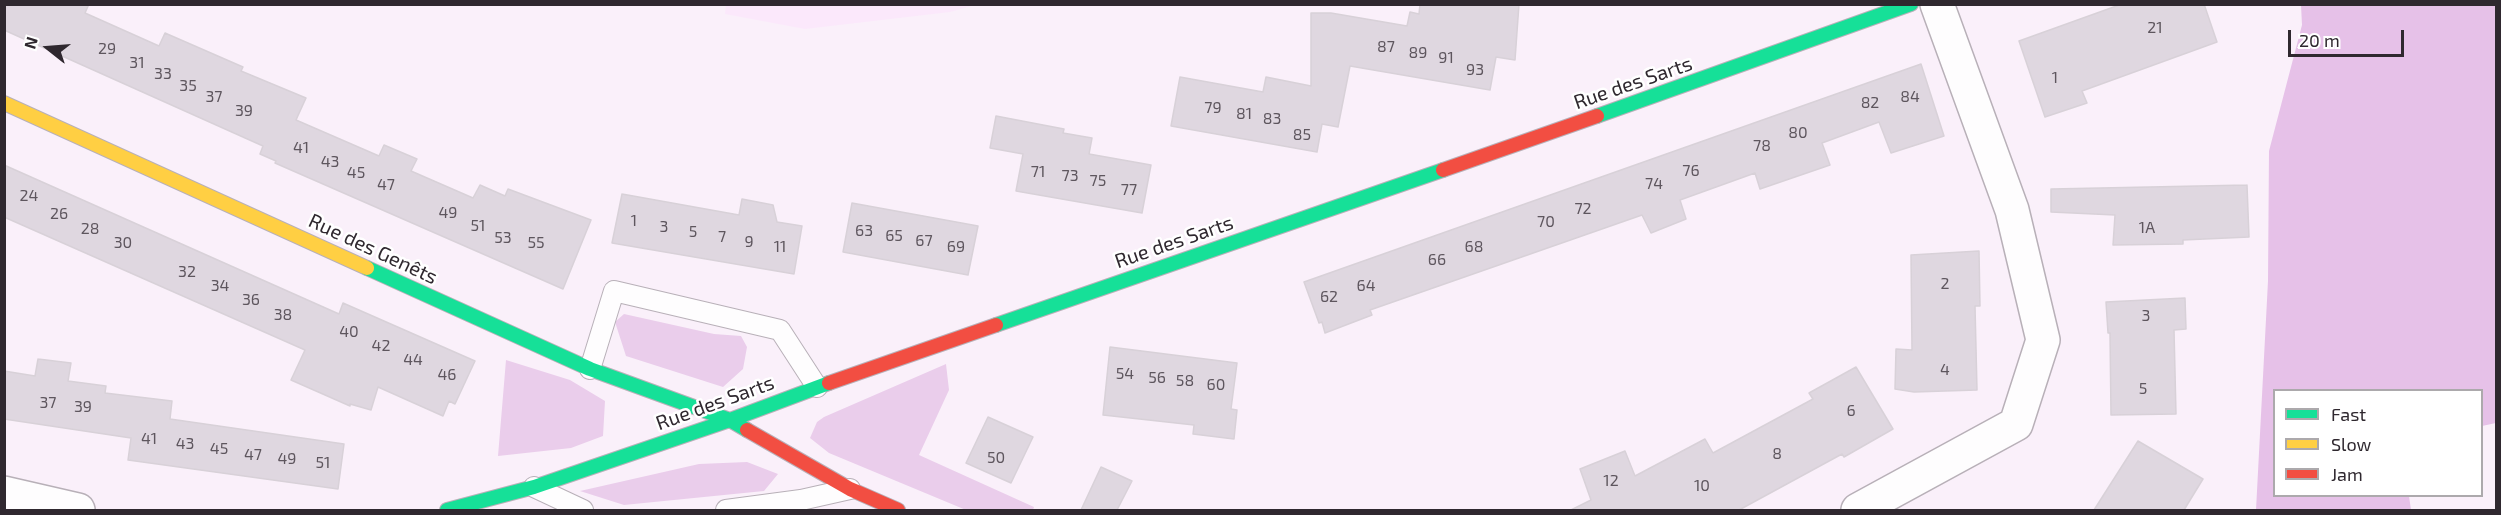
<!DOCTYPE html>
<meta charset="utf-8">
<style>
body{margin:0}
#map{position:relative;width:2501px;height:515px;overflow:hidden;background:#faf0fa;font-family:"Exo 2",sans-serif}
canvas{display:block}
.frame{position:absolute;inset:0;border:6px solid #2f282f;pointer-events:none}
.legend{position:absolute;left:2273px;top:389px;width:210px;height:108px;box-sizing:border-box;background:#fff;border:2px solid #aca9ac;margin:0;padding:8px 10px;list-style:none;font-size:18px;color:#2f282f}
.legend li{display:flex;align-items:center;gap:12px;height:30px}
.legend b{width:30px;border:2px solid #aca9ac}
.north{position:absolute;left:18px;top:18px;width:60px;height:60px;-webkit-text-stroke:4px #fff;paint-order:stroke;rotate:287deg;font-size:16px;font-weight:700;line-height:24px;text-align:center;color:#2f282f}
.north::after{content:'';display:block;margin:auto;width:21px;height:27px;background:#2f282f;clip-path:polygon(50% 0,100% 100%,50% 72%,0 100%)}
.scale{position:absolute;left:2288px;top:30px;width:116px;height:27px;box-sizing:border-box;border:3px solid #2f282f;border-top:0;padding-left:8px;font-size:18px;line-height:21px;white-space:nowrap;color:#2f282f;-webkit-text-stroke:4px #fff;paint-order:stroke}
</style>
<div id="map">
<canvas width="2501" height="515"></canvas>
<div class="frame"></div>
<ul class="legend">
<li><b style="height:8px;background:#16e098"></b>Fast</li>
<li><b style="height:8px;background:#ffcf43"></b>Slow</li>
<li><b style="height:8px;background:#f24e42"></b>Jam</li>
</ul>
<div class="north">N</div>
<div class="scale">20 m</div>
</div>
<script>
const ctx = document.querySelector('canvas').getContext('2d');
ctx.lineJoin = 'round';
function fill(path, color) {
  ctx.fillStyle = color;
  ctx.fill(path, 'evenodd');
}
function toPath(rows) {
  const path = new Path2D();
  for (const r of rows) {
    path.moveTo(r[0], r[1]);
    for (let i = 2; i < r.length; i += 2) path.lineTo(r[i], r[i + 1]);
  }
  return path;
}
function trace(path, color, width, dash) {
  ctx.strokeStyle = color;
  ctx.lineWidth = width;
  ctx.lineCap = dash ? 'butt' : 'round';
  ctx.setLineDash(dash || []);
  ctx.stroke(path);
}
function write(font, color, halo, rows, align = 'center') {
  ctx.font = font + ' "Exo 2",sans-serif';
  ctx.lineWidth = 5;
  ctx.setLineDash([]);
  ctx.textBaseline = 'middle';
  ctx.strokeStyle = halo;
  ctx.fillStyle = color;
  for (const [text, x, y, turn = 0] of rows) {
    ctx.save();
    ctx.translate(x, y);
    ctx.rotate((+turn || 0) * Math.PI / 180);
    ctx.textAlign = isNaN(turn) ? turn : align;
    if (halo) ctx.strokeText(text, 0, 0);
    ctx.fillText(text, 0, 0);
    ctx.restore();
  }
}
fill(toPath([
 [726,4,975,5,950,12,805,29,725,14]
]), '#fbe8fb');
fill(toPath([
 [624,314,714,334,741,336,747,347,743,369,723,387,626,356,615,322],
 [506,360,570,380,605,401,603,436,571,448,498,456],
 [946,364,949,390,919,455,1034,507,1033,510,966,510,829,453,810,438,817,422,824,417],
 [747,462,778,474,764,491,624,505,580,491,699,464]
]), '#eacdeb');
fill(toPath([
 [2301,5,2496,5,2496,423,2482,426,2482,390,2274,390,2274,496,2409,496,2411,510,2256,510,2268,281,2269,151,2302,25]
]), '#e6c1e8');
const building = toPath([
 [4,4,89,4,85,13,159,46,165,33,243,67,241,71,306,98,296,120,379,156,384,145,417,159,411,171,473,198,480,185,505,196,508,189,591,220,563,289,275,163,276,161,260,154,263,146,4,30,4,4],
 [1420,4,1519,4,1515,60,1496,57,1490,90,1350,66,1338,127,1322,124,1317,152,1171,126,1180,77,1263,92,1266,77,1311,86,1311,13,1331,13,1407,26,1410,12,1419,14,1420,4],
 [2122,4,2204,4,2217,42,2082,91,2087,103,2045,117,2019,41,2122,4],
 [1921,64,1944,136,1891,153,1879,122,1822,143,1830,165,1760,189,1755,173,1680,200,1686,219,1651,233,1642,215,1370,310,1372,315,1325,333,1322,322,1319,323,1304,282,1921,64],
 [996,116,1064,129,1063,133,1092,138,1089,154,1151,165,1142,213,1016,191,1023,154,990,148,996,116],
 [4,165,339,314,343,303,475,361,455,404,449,401,443,416,378,387,371,410,350,404,350,406,291,380,305,350,4,217,4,165],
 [2247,185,2249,237,2183,240,2183,244,2113,245,2115,215,2051,212,2051,189,2247,185],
 [622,194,739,215,742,199,773,205,777,222,802,226,794,274,612,243,622,194],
 [852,203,978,226,968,275,843,252,852,203],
 [1979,251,1980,306,1975,306,1977,390,1914,392,1895,389,1896,349,1912,350,1911,255,1979,251],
 [2185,298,2186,329,2174,330,2176,414,2111,415,2110,333,2108,333,2106,302,2185,298],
 [1110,347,1237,363,1231,409,1237,410,1234,439,1193,434,1194,425,1103,415,1110,347],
 [38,359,71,363,68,381,106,386,105,393,172,401,170,419,344,444,338,489,128,460,131,438,4,419,4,371,35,376,38,359],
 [1856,367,1893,429,1844,457,1842,454,1739,510,1571,510,1591,500,1580,469,1625,451,1635,476,1705,439,1713,453,1813,399,1809,393,1856,367],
 [988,417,1033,437,1011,483,966,463,988,417],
 [2138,441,2203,479,2184,510,2094,510,2138,441],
 [1101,467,1132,481,1117,510,1081,510,1101,467]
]);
fill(building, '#dfd7e0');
trace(building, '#d8d1d8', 1.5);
const lane = toPath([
 [590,369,614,291,780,330,817,387],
 [534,487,583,510],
 [726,510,801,500,850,489]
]);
const street = toPath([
 [4,493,78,510],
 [1858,510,2016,424,2043,340,2012,210,1937,4]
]);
const fast = toPath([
 [1597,116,1911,4],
 [367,268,590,369,730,420,747,430],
 [996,325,1443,170],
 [447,510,534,487,730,420,829,383]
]);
const slow = toPath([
 [4,103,367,268]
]);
const jam = toPath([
 [1443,170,1597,116],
 [829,383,996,325],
 [747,430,850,489,898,510]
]);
trace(lane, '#b8b0b8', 22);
trace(street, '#b8b0b8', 36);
trace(fast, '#b8b0b8', 16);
trace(slow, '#b8b0b8', 16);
trace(jam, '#b8b0b8', 16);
trace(lane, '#fefdfe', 20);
trace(street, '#fefdfe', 33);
trace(fast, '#16e098', 14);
trace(slow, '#ffcf43', 14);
trace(jam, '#f24e42', 14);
write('16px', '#5e565e', null, [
 ["21",2155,28],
 ["87",1386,47],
 ["29",107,49],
 ["89",1418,53],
 ["91",1446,58],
 ["31",137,63],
 ["93",1475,70],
 ["33",163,74],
 ["1",2055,78],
 ["35",188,86],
 ["37",214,97],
 ["84",1910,97],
 ["82",1870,103],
 ["79",1213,108],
 ["39",244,111],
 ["81",1244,114],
 ["83",1272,119],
 ["80",1798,133],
 ["85",1302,135],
 ["78",1762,146],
 ["41",301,148],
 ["43",330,162],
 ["76",1691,171],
 ["71",1038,172],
 ["45",356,173],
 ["73",1070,176],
 ["75",1098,181],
 ["74",1654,184],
 ["47",386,185],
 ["77",1129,190],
 ["24",29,196],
 ["72",1583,209],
 ["49",448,213],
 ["26",59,214],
 ["1",634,221],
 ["70",1546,222],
 ["51",478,226],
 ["3",664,227],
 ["1A",2147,228],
 ["28",90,229],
 ["63",864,231],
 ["5",693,232],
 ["65",894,236],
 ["7",722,237],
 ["53",503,238],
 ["67",924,241],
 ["9",749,242],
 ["30",123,243],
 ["55",536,243],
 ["11",780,247],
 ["69",956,247],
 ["68",1474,247],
 ["66",1437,260],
 ["32",187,272],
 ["2",1945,284],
 ["34",220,286],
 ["64",1366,286],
 ["62",1329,297],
 ["36",251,300],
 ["38",283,315],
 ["3",2146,316],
 ["40",349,332],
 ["42",381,346],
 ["44",413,360],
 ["4",1945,370],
 ["54",1125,374],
 ["46",447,375],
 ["56",1157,378],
 ["58",1185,381],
 ["60",1216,385],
 ["5",2143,389],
 ["37",48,403],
 ["39",83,407],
 ["6",1851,411],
 ["41",149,439],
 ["43",185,444],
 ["45",219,449],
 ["8",1777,454],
 ["47",253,455],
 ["50",996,458],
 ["49",287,459],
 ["51",323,463],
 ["12",1611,481],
 ["10",1702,486]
]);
write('20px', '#2f282f', '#fff', [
 ["Rue des Sarts",1633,83,-19],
 ["Rue des Sarts",1174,242,-19],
 ["Rue des Genêts",373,249,25],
 ["Rue des Sarts",715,403,-20]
]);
</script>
